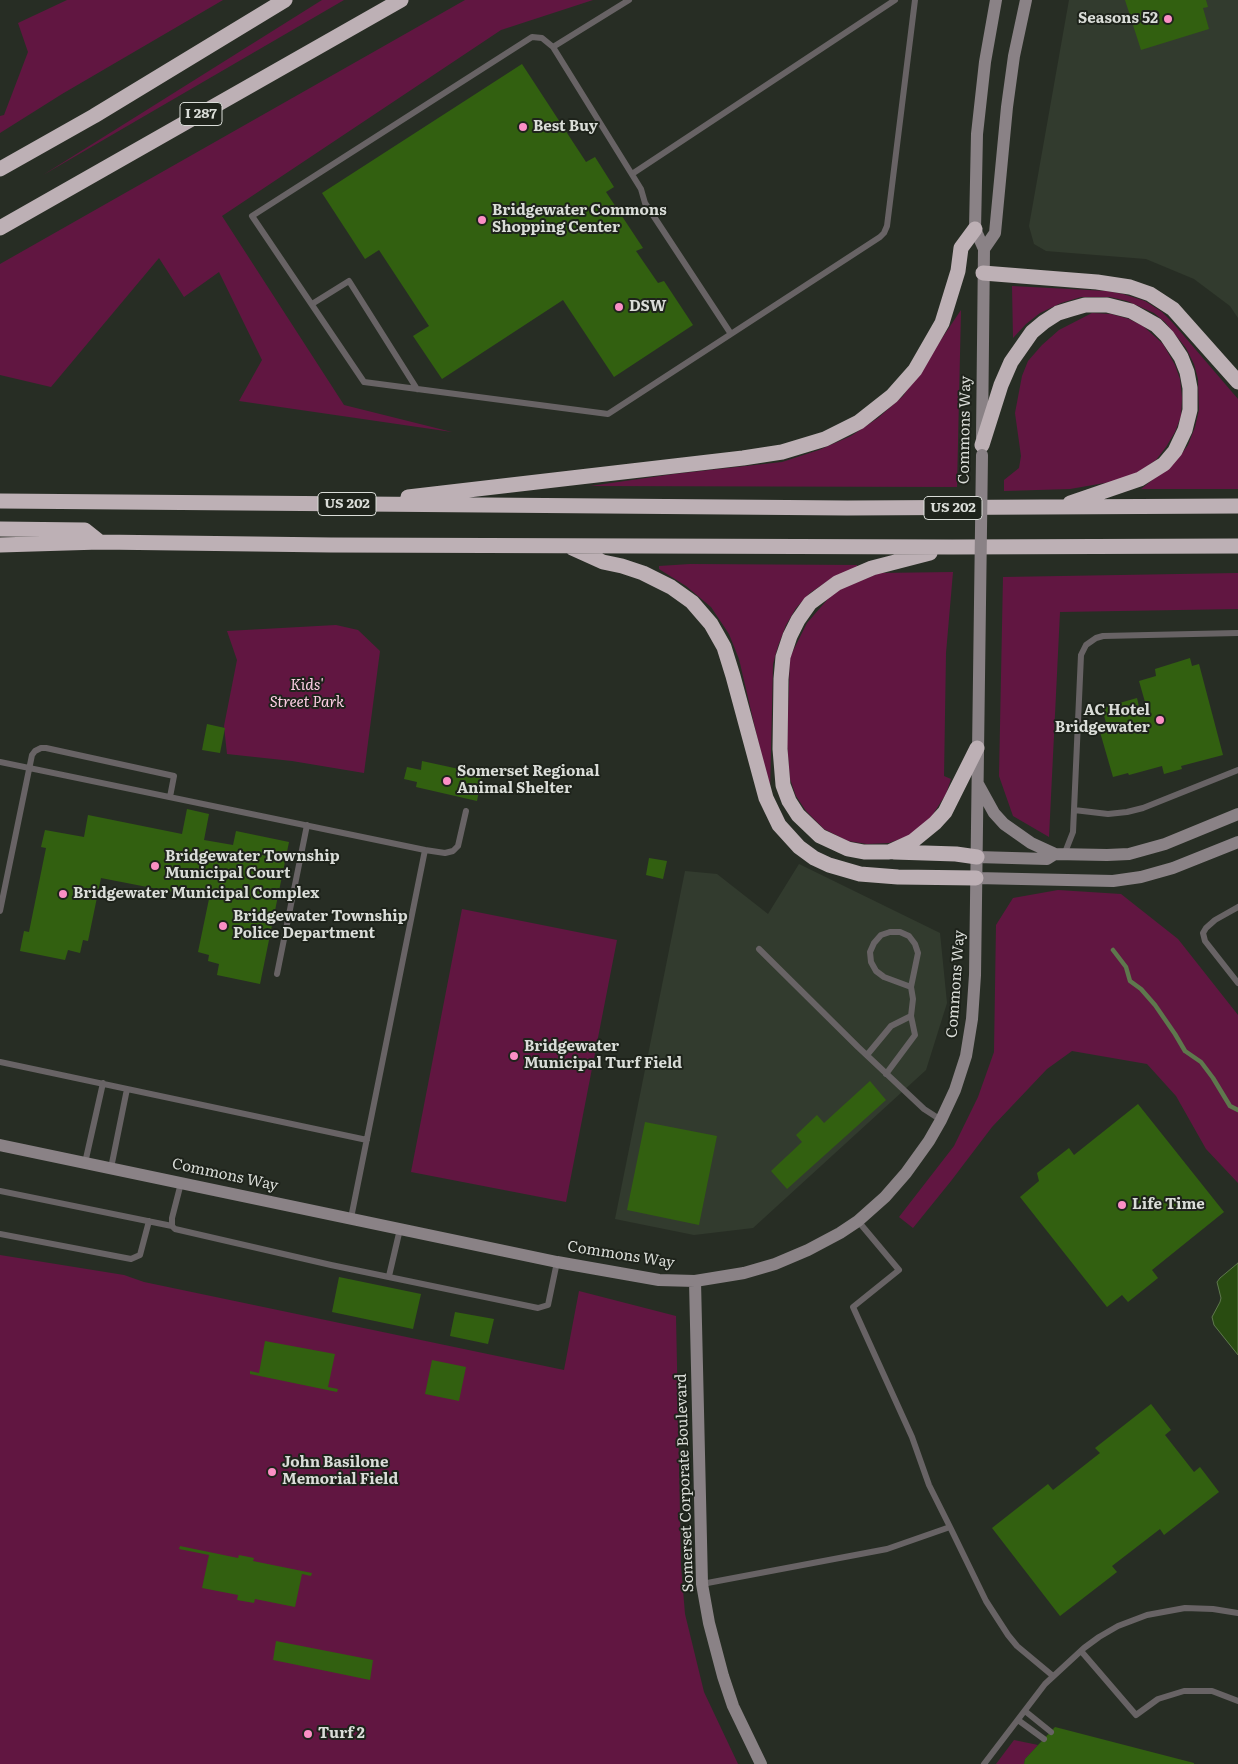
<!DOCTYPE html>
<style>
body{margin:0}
canvas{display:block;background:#272d24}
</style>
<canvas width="1238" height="1764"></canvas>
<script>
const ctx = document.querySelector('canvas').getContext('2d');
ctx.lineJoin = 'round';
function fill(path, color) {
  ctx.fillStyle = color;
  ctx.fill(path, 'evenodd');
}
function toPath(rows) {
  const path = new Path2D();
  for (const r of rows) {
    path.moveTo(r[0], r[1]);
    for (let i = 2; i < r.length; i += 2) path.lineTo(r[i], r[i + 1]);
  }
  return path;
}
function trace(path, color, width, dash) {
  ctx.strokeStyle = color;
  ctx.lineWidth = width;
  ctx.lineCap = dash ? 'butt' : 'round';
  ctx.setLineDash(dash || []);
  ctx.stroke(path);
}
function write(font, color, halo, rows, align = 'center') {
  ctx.font = font + ' Literata,serif';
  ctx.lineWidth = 4;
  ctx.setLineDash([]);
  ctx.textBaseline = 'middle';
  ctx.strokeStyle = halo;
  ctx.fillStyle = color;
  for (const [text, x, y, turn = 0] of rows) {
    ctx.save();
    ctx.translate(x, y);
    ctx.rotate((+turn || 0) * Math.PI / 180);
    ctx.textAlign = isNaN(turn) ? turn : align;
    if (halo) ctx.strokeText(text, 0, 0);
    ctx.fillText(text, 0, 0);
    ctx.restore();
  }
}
fill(toPath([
 [1069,0,1238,0,1238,318,1230,306,1194,279,1146,259,1046,251,1034,244,1029,226],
 [799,864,940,933,947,1003,926,1070,753,1228,694,1235,615,1219,685,871,717,874,768,914]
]), '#323b2e');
fill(toPath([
 [67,0,223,0,62,94,0,133,0,116,4,115,28,52,18,23],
 [322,0,344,0,43,175],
 [465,0,593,0,501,30,222,216,344,405,452,432,239,401,262,360,219,272,184,297,159,258,51,387,0,375,0,264],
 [1012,286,1107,291,1123,294,1145,301,1162,312,1172,322,1238,399,1238,489,1141,489,1171,465,1180,456,1188,445,1195,427,1199,410,1198,379,1194,364,1186,348,1165,322,1154,313,1127,301,1110,297,1081,297,1061,303,1040,313,1026,324,1013,338],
 [961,310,957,487,590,486,674,474,782,462,819,450,851,436,878,418,903,396],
 [1092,313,1111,314,1129,319,1143,326,1163,344,1175,365,1180,379,1182,398,1181,416,1175,432,1166,447,1156,460,1137,473,1116,481,1070,489,1004,491,1004,480,1019,468,1021,456,1015,413,1022,376,1028,361,1042,345,1059,330],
 [690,564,857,565,857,568,832,578,810,593,796,608,786,625,778,646,773,664,770,792,739,659,729,634,711,607,686,586,659,569,659,566],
 [953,572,946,653,944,776,951,779,946,794,928,822,908,836,889,843,867,844,848,841,824,829,806,811,796,796,790,779,787,744,790,657,807,623,834,592,879,573],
 [1238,573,1238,609,1060,612,1049,837,1013,816,999,776,1003,577],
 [336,625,358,630,380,651,364,773,292,761,227,754,224,726,237,660,227,631],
 [1058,890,1121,894,1178,939,1238,1015,1238,1183,1206,1149,1176,1096,1147,1064,1072,1051,1047,1069,992,1127,951,1181,913,1228,899,1217,954,1146,978,1097,994,1052,996,925,1013,898],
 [462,909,617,940,566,1202,411,1172],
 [0,1255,124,1275,144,1282,564,1370,579,1291,676,1316,681,1566,685,1614,704,1692,738,1764,0,1764],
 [1014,1740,1038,1745,1025,1759,1024,1764,996,1764]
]), '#611641');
const water = toPath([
 [1238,1263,1238,1355,1214,1325,1212,1317,1220,1302,1221,1298,1217,1282,1220,1278,1238,1263]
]);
fill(water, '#294c11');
trace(water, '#5e784d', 1);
trace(toPath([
 [1113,950,1126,967,1130,981,1141,989,1155,1005,1175,1034,1185,1051,1201,1062,1213,1078,1230,1106,1238,1110]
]), '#5e784d', 4.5);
fill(toPath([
 [1125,0,1206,0,1208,7,1203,8,1209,29,1141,50],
 [522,64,586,162,595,157,614,187,606,192,643,248,636,251,658,283,664,281,693,325,614,377,563,300,442,379,413,336,429,326,379,250,365,259,322,193],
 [1190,658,1192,666,1199,664,1223,755,1181,766,1182,769,1164,774,1162,766,1129,775,1128,773,1113,777,1100,732,1108,730,1102,708,1137,698,1140,711,1147,709,1139,681,1156,676,1155,669],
 [207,724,225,728,220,753,202,750],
 [422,761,482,774,477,801,416,787,417,782,404,779,407,767,421,770],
 [187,809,209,814,204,840,233,845,236,831,289,842,260,984,217,975,219,964,208,961,209,955,198,952,209,899,101,878,88,941,83,940,80,953,68,950,65,960,20,951,24,931,29,932,46,848,41,847,45,830,84,837,88,815,182,834],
 [649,858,667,861,663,879,646,875],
 [870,1081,886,1100,787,1189,771,1171,802,1142,796,1135,817,1115,824,1123],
 [1138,1104,1224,1212,1152,1270,1158,1278,1128,1302,1122,1295,1107,1307,1020,1197,1039,1181,1037,1173,1069,1148,1074,1155],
 [645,1122,717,1136,699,1225,627,1210],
 [339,1277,421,1294,413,1329,332,1312],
 [455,1312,494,1319,488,1344,450,1336],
 [265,1341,335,1354,328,1387,338,1389,337,1392,250,1374,250,1371,259,1373],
 [432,1360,466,1367,459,1401,425,1394],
 [1151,1404,1171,1430,1165,1435,1194,1472,1200,1467,1219,1492,1164,1535,1160,1529,1112,1566,1117,1572,1060,1616,992,1528,1048,1484,1053,1490,1100,1453,1095,1448],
 [180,1546,238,1558,239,1555,254,1558,253,1561,312,1573,311,1576,302,1574,295,1607,255,1599,254,1603,237,1600,238,1595,202,1588,209,1555,179,1549],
 [276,1641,373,1660,370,1680,273,1660],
 [1055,1727,1194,1763,1194,1764,1024,1764,1025,1759]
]), '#326010');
trace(toPath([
 [553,47,629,0],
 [632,174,895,0],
 [312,304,349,281,417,389],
 [731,334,645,203,641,189,553,47,542,38,532,37,252,216,364,382,608,414,731,334,880,237,884,233,887,226,915,0],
 [0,762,425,850,351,1218],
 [1074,810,1108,814,1127,812,1143,808,1238,770],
 [425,850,445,853,453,851,458,846,466,811],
 [1064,855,1073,832,1081,655,1086,645,1096,638,1103,636,1238,633],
 [1238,907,1215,920,1206,928,1203,933,1205,941,1238,983],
 [0,911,32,755,35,751,41,748,46,748,174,776,170,797],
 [890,932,900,932,909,936,915,944,918,953,911,987,884,977,876,971,871,962,870,952,874,943,881,935,890,932],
 [759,949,858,1047,924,1109,941,1120],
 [277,974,307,825],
 [867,1055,891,1026,911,1016],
 [0,1062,367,1140],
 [886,1074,915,1035,911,1016,913,999,911,987],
 [85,1163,103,1083],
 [111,1168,127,1089],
 [181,1183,172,1218,172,1226,175,1229,331,1265,538,1308,548,1305,557,1262],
 [0,1191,172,1226],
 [0,1234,131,1259,140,1255,149,1221],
 [389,1276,400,1229],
 [950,1527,986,1601,1008,1635,1017,1646,1053,1676],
 [702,1584,887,1549,950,1527,929,1485,912,1437,853,1307,899,1270,858,1221],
 [1081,1651,1136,1715,1158,1699,1184,1691,1212,1691,1238,1701],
 [1025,1711,1051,1732],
 [1018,1720,1044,1739],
 [984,1764,1045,1684,1084,1648,1099,1637,1118,1626,1147,1615,1185,1608,1213,1609,1238,1613]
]), '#686365', 6);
trace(toPath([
 [984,249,995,233,1007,107,1014,56,1026,0],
 [982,437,984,249,975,229,977,134,985,62,996,0],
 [978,784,994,813,1004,824,1031,843,1055,854],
 [977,857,1047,859,1055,854,1107,855,1129,854,1165,844,1238,814],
 [976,878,1113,881,1141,877,1173,868,1238,842],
 [0,1145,557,1262,659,1280,695,1281,744,1273,775,1264,808,1250,840,1233,858,1221,885,1197,906,1173,929,1141,941,1120,955,1090,966,1056,972,1019,975,975,980,603],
 [695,1281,702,1584,709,1623,723,1676,733,1706,761,1764]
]), '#8a8286', 12);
trace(toPath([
 [0,169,94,116,285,0],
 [0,228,401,0],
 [983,273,1097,282,1130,287,1150,294,1173,309,1238,382],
 [982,445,1001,385,1011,362,1032,332,1044,322,1058,313,1071,309,1085,305,1107,305,1131,311,1156,325,1167,336,1181,357,1187,372,1190,388,1190,410,1185,430,1175,451,1164,464,1140,479,1070,503],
 [408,497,743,458,782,452,825,439,859,422,892,396,915,370,942,323,958,271,961,248,975,229],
 [0,501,847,508,1238,506],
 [0,529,85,530,100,542],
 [0,545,100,542,331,545,952,547,1238,546],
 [572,548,603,562,622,566,643,573,671,587,692,602,711,624,724,647,733,676,766,798,779,825,799,847,814,858,829,865,860,874,898,877,976,878],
 [930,553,872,568,837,583,810,603,798,620,790,636,783,657,781,679,780,749,783,785,789,801,798,815,820,836,848,849,864,852,889,852,913,841,935,823,945,812,977,748],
 [894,852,956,854,977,857]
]), '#bdb0b5', 15);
trace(toPath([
 [980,603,982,455]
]), '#8a8286', 12);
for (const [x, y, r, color] of [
 [1168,19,5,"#fb8fc5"],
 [523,127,5,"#fb8fc5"],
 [482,220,5,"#fb8fc5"],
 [619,307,5,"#fb8fc5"],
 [1160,720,5,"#fb8fc5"],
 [447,781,5,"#fb8fc5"],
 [155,866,5,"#fb8fc5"],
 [63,894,5,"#fb8fc5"],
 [223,926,5,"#fb8fc5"],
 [514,1056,5,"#fb8fc5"],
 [1122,1205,5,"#fb8fc5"],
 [272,1472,5,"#fb8fc5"],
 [308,1734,5,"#fb8fc5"]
]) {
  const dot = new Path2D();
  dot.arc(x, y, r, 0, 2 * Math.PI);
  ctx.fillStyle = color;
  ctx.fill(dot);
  trace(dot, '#1e231b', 2);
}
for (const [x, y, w] of [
 [201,114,42],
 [347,504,58],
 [953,508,58]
]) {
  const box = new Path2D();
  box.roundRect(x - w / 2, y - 11.5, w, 23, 4);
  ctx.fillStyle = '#1e231b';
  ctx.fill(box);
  trace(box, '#daddd8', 1);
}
write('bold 14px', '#daddd8', null, [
 ["I 287",201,114],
 ["US 202",347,504],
 ["US 202",953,508]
]);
write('bold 15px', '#daddd8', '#1e231b', [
 ["Seasons 52",1158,19,"right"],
 ["Best Buy",533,127],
 ["Bridgewater Commons",492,211],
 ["Shopping Center",492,228],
 ["DSW",629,307],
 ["AC Hotel",1150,711,"right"],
 ["Bridgewater",1150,728,"right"],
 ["Somerset Regional",457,772],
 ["Animal Shelter",457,789],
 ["Bridgewater Township",165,857],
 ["Municipal Court",165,874],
 ["Bridgewater Municipal Complex",73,894],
 ["Bridgewater Township",233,917],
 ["Police Department",233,934],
 ["Bridgewater",524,1047],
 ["Municipal Turf Field",524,1064],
 ["Life Time",1132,1205],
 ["John Basilone",282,1463],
 ["Memorial Field",282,1480],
 ["Turf 2",318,1734]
], 'left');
write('15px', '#daddd8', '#1e231b', [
 ["Commons Way",965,430,-89],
 ["Commons Way",956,984,-86],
 ["Commons Way",225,1175,12],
 ["Commons Way",621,1255,9],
 ["Somerset Corporate Boulevard",685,1483,-92]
]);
write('italic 15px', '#fdcee4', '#1e231b', [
 ["Kids'",307,686],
 ["Street Park",307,703]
]);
</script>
